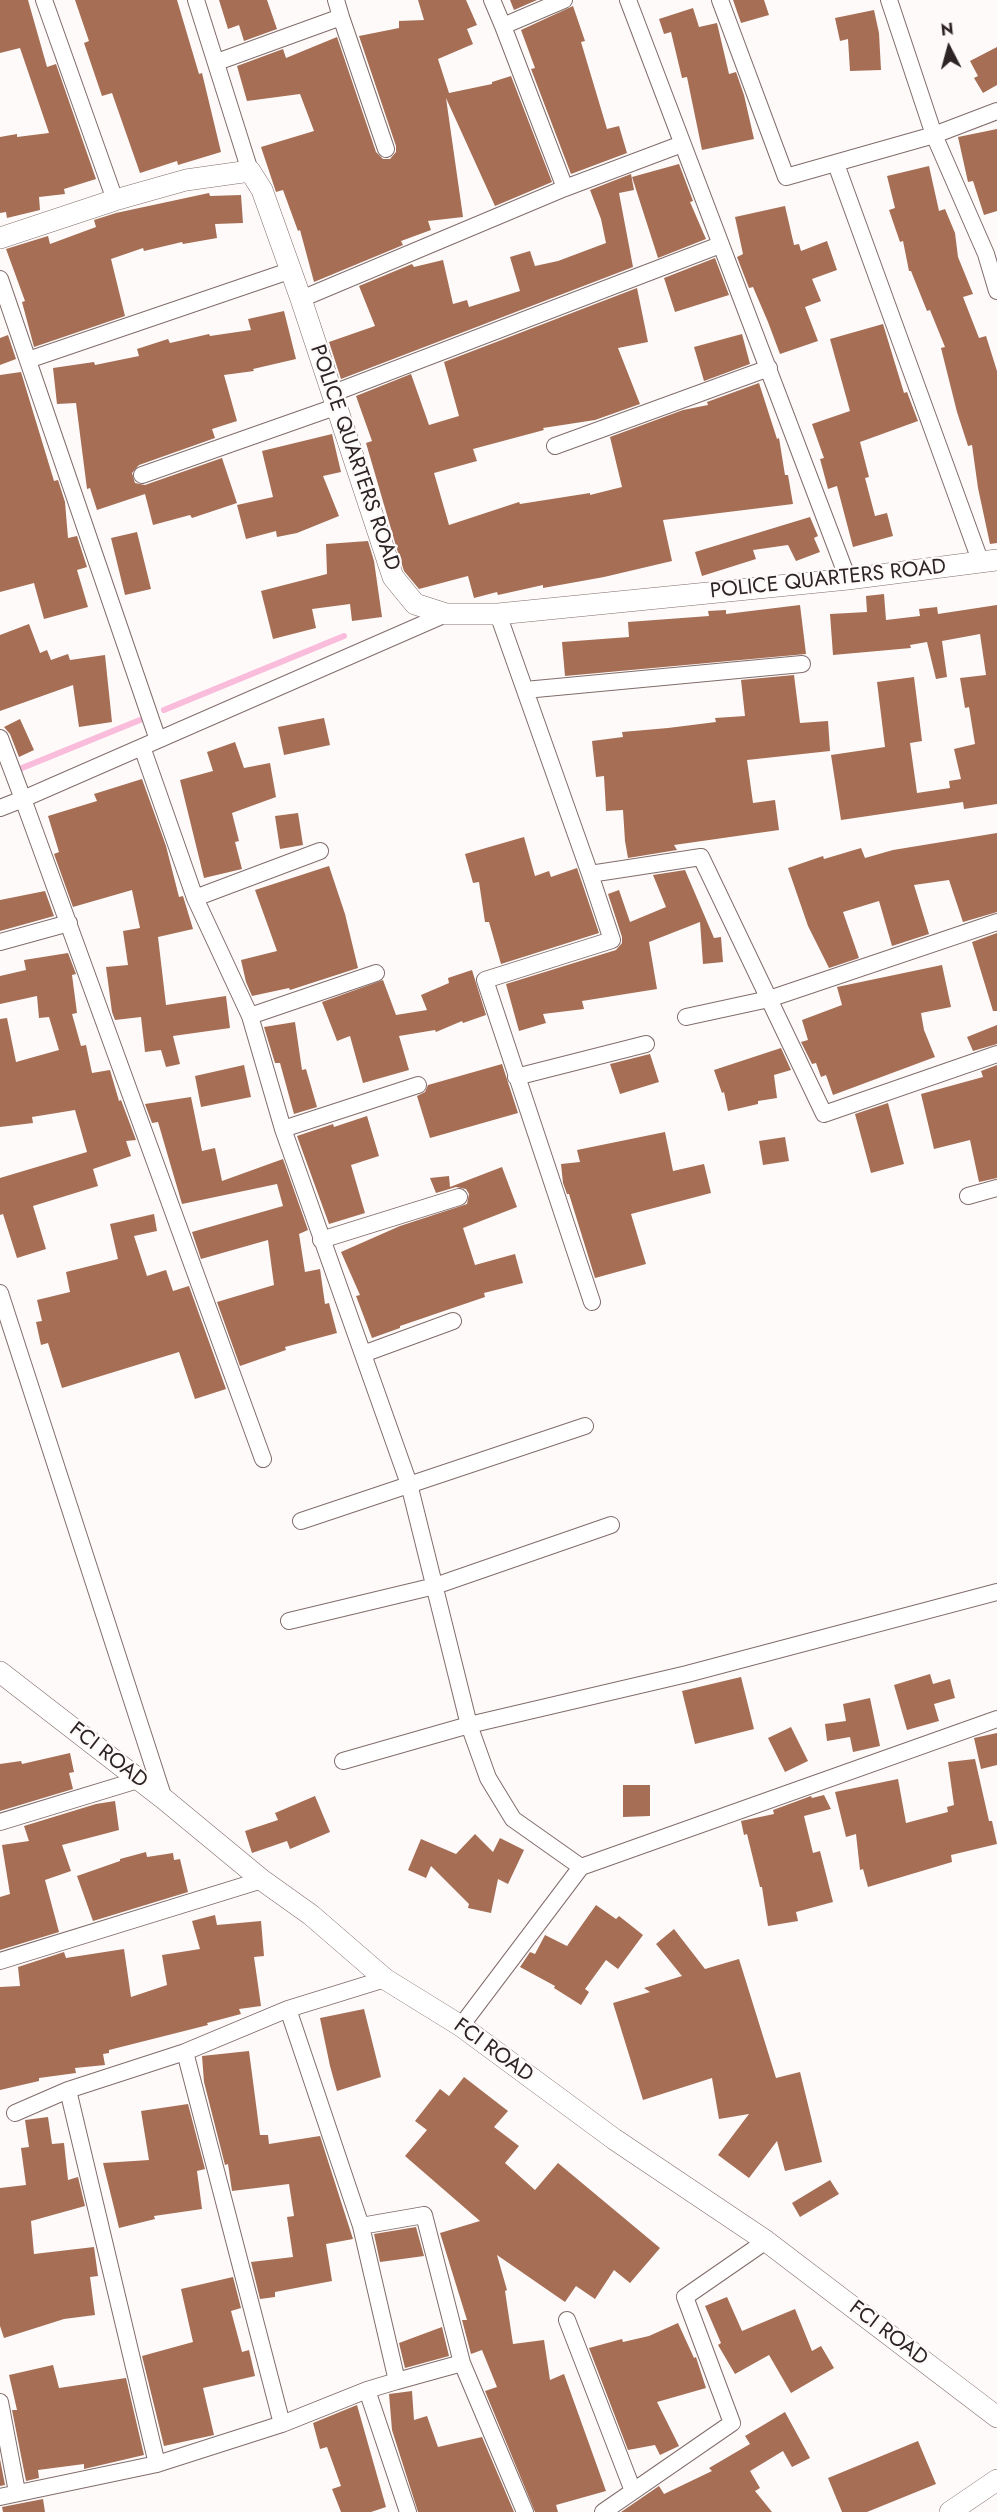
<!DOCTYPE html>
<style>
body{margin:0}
#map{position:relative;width:997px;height:2512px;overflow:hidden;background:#fefaf9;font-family:Jost,sans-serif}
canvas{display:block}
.north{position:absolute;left:919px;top:18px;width:60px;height:60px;-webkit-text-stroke:4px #fefaf9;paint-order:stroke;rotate:354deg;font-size:16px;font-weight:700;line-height:24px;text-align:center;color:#2d2525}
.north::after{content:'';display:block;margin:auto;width:21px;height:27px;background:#2d2525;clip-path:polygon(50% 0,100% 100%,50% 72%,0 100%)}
</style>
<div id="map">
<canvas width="997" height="2512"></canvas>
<div class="north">N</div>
</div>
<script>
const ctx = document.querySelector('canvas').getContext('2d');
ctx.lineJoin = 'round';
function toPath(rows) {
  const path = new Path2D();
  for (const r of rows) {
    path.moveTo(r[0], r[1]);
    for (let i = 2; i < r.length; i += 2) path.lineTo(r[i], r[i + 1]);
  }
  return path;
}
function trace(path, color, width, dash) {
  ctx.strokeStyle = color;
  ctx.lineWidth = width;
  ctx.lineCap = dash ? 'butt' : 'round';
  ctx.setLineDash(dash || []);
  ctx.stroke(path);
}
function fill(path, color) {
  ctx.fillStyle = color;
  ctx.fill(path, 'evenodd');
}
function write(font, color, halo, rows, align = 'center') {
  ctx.font = font + ' Jost,sans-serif';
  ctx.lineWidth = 4.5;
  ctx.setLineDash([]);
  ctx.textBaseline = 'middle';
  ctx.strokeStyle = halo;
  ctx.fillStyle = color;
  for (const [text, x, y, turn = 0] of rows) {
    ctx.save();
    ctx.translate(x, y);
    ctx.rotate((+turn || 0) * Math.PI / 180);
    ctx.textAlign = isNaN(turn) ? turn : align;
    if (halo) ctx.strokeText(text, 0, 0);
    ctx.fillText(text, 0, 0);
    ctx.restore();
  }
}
trace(toPath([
 [164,710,344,636],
 [22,768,140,720]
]), '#f9bcdb', 6);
fill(toPath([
 [0,0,28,0,47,67,56,64,96,179,64,189,65,194,39,197,40,210,7,218,6,212,0,213,0,137,17,134,17,137,49,133,20,48,0,53],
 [75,0,177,0,199,74,202,73,221,152,178,165,177,161,140,173,112,93,102,96,84,43,89,41],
 [219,0,267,0,277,29,244,41,239,25,228,29],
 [418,0,466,0,477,25,467,29,473,44,438,59,449,93,492,84,492,82,511,76,552,182,495,206,446,98,463,217,428,221,431,230,401,241,403,245,314,282,300,230,298,231,283,190,276,192,261,147,314,131,300,94,247,101,237,66,283,49,286,58,337,37,376,152,383,159,390,159,396,152,396,146,359,36,399,28,399,21,424,20],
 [510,0,537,0,514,10],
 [733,0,764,0,769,15,741,23],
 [573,6,585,41,581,42,607,129,619,126,627,153,571,174,531,69,535,68,521,30],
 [693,8,699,27,717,23,729,74,736,72,744,95,754,139,702,150,687,77,682,78,671,32,664,34,659,19],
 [874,10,879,33,881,70,850,71,848,39,840,41,835,18],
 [997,47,997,85,983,93,974,78,978,76,970,61],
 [997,129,997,211,984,215,973,181,968,182,958,137],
 [679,164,693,201,690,202,706,239,658,258,632,177],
 [929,166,939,211,945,209,955,233,958,257,973,294,963,297,979,338,986,336,997,371,997,543,990,544,978,488,972,445,968,446,957,412,941,348,945,347,930,310,927,311,911,271,909,271,903,241,900,242,889,210,895,208,887,176],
 [631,174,634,190,619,193,633,267,341,379,329,342,375,326,359,286,412,264,414,267,443,260,453,304,467,300,469,307,520,291,510,257,530,251,535,266,558,261,606,243,601,219,590,190],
 [209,193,210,196,241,195,243,223,215,224,217,238,183,244,182,242,144,251,143,248,111,259,125,316,34,347,22,302,25,301,6,249,48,236,50,244,96,227,94,220,116,213],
 [785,206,794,245,799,244,801,251,827,241,837,270,812,279,821,301,805,307,818,341,780,354,768,322,753,287,749,288,737,257,743,254,735,217],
 [715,258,729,295,675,312,664,278],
 [637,288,648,342,618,348,640,404,595,420,543,428,544,430,473,449,477,461,434,473,449,525,519,502,520,504,590,493,590,495,622,487,610,437,683,410,708,405,707,402,759,383,777,439,779,438,785,475,788,475,793,504,663,520,672,561,604,577,543,588,543,585,498,595,497,592,474,598,468,576,419,589,404,571,396,546,366,443,372,441,356,396,411,374,429,425,459,416,444,362],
 [284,311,296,359,253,369,254,371,224,375,237,421,212,429,215,438,139,465,132,473,135,483,145,485,222,458,237,503,192,518,190,515,153,525,145,494,97,510,90,488,87,489,76,403,57,404,53,368,94,362,95,365,139,356,137,349,168,339,170,343,209,334,210,336,251,330,248,319],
 [883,324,904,393,907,392,918,421,860,442,869,477,865,478,875,516,887,513,893,536,853,547,837,486,828,489,820,459,824,458,812,424,850,411,830,339],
 [742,334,750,364,704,381,694,347],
 [8,335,16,359,0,365,0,338],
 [21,372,54,481,58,480,65,502,68,538,77,536,87,567,77,570,88,607,44,619,34,583,0,592,0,375],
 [332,434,341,472,323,476,339,516,297,533,277,537,276,531,246,539,237,505,273,497,262,451],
 [810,517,818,536,814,538,820,552,796,561,788,545,753,550,756,559,702,576,695,552],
 [137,532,151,589,125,595,111,538],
 [368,541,374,561,382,617,352,621,350,604,312,609,316,628,273,639,261,591,327,574,326,544],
 [884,594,886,620,920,616,919,609,937,607,938,614,997,605,997,804,964,809,963,802,841,820,831,755,885,747,877,682,914,677,922,741,910,743,917,793,950,788,949,781,961,779,954,749,975,744,969,707,965,708,960,678,986,675,980,634,942,641,947,677,936,679,927,642,910,645,911,648,833,655,830,614,867,612,866,596],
 [800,605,806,654,565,676,562,642,629,637,628,622,709,616,708,611,726,610,726,614],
 [29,624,40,653,47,650,51,660,68,654,70,660,105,655,112,722,79,727,73,685,0,711,0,635],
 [794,675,800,723,828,721,830,751,747,760,753,803,775,800,779,830,674,845,677,850,628,858,625,841,623,810,606,811,604,776,596,777,592,741,623,737,622,732,668,728,716,722,715,718,745,716,741,680],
 [324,718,330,745,284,755,278,727],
 [20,719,34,750,19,757,10,734,4,727],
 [235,742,244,768,270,763,276,797,232,813,239,841,235,842,242,869,204,878,180,780,213,771,207,752],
 [142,779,166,846,179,897,183,896,193,929,158,937,166,1005,226,996,230,1028,173,1036,180,1064,166,1067,161,1050,145,1052,141,1017,115,1020,112,1012,106,967,128,965,123,931,140,928,132,890,73,907,54,854,59,852,48,816,97,801,94,794],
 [298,813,303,845,280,849,275,816],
 [997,833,997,912,963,922,949,880,914,885,929,934,892,946,879,901,843,912,859,958,829,968,808,926,788,868,823,856,824,859,861,848,865,858,893,850],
 [524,837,535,876,549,871,551,877,577,868,599,933,501,964,489,922,485,922,479,882,473,883,465,854],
 [329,866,345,914,358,968,290,990,289,988,252,996,246,982,241,960,277,951,255,890],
 [685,870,714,938,721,937,723,962,703,964,700,922,649,942,657,989,582,1001,584,1009,543,1014,546,1023,519,1031,506,984,616,950,622,943,622,937,608,894,619,890,630,922,666,907,653,875],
 [45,891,54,916,0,931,0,900],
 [997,933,997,1011,993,1011,972,942],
 [68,953,76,974,72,975,77,1013,72,1014,81,1046,86,1045,92,1073,110,1070,119,1101,121,1100,136,1140,126,1141,131,1156,93,1169,98,1186,33,1206,46,1249,17,1258,3,1214,0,1215,0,1178,87,1152,75,1110,32,1117,33,1123,0,1127,0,1019,7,1018,16,1062,59,1050,49,1017,39,1018,37,996,0,1004,0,976,26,970,24,960],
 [942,965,951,1007,921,1013,924,1030,935,1057,833,1095,826,1075,821,1077,816,1063,812,1064,801,1042,808,1040,802,1020,842,1005,837,987],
 [472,970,486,1015,463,1023,462,1021,436,1032,435,1030,399,1036,409,1070,363,1083,350,1036,337,1041,322,1002,383,980,396,1015,427,1010,421,995,449,983,448,978],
 [295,1022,302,1070,306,1069,317,1107,294,1114,280,1063,275,1063,264,1027],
 [997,1025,997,1044,973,1051,967,1037],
 [781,1048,791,1070,774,1075,777,1098,758,1101,758,1104,728,1111,724,1092,722,1093,714,1070],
 [650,1054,659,1082,620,1094,610,1064],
 [502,1064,518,1113,430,1138,417,1096,425,1092,428,1085],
 [244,1065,251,1097,201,1107,195,1076],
 [997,1065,997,1178,979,1182,970,1140,934,1149,921,1094,983,1077,981,1071],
 [191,1097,202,1151,215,1148,222,1181,283,1159,308,1230,299,1234,305,1272,320,1269,325,1304,329,1303,337,1333,285,1347,286,1350,240,1366,217,1302,274,1285,268,1240,201,1259,192,1232,283,1206,277,1184,182,1204,158,1122,152,1123,145,1104],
 [888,1103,904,1164,871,1173,855,1114],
 [367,1116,379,1156,351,1165,365,1213,329,1224,297,1136,333,1124,334,1127],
 [665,1132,673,1171,704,1164,711,1193,631,1214,646,1264,595,1278,569,1194,567,1194,563,1183,561,1164,580,1162,577,1150],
 [785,1137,789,1161,763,1165,759,1141],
 [502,1167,517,1207,463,1228,475,1265,515,1254,523,1283,484,1293,485,1297,400,1326,400,1328,372,1338,356,1296,360,1295,341,1252,400,1226,467,1204,469,1194,466,1189,456,1187,436,1193,430,1178,449,1176,450,1187],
 [154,1214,157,1231,134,1236,147,1276,166,1270,173,1291,189,1286,226,1389,195,1399,179,1352,62,1388,48,1343,41,1345,36,1322,42,1321,37,1300,70,1292,66,1272,118,1259,110,1224],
 [930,1674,933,1684,950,1679,955,1698,934,1704,939,1721,907,1730,894,1685],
 [741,1677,754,1729,695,1744,682,1691],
 [870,1698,880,1746,853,1752,850,1737,827,1741,825,1724,846,1721,843,1704],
 [791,1727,808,1761,785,1772,768,1738],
 [997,1733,997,1765,981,1769,974,1738],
 [70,1753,74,1772,69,1773,73,1789,0,1811,0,1764,21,1761,22,1764],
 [975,1759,989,1821,992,1821,997,1844,951,1855,952,1862,868,1887,863,1869,860,1870,856,1834,846,1837,835,1792,898,1779,906,1823,948,1812,947,1807,954,1805,948,1762],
 [623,1785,650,1785,650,1816,623,1817],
 [824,1795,831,1809,804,1816,813,1853,820,1851,833,1902,796,1912,798,1921,768,1926,762,1887,760,1887,747,1834,744,1835,741,1821,774,1814,773,1810,811,1796,812,1798],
 [315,1796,330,1832,290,1849,287,1841,252,1853,245,1831,278,1820,275,1813],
 [115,1801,119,1830,62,1845,71,1871,45,1880,59,1932,0,1950,0,1897,10,1894,2,1845,29,1841,24,1826,96,1804],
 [475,1834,493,1852,500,1838,524,1850,508,1884,498,1879,491,1913,468,1908,469,1904,431,1866,426,1878,408,1870,421,1839,456,1854],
 [146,1852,147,1857,173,1853,174,1860,180,1859,188,1892,93,1921,77,1876,120,1861,120,1859],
 [596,1905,616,1919,619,1916,643,1935,618,1969,606,1960,585,1989,589,1992,581,2005,554,1988,555,1986,520,1967,530,1952,535,1954,545,1935,567,1946],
 [215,1915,217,1925,261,1921,264,1956,254,1957,261,2006,239,2009,241,2014,207,2023,208,2025,109,2050,109,2053,103,2054,105,2065,75,2068,76,2073,39,2078,39,2081,0,2090,0,1987,20,1986,18,1967,64,1952,66,1958,124,1949,131,1997,167,1985,162,1955,200,1949,192,1921],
 [674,1929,705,1969,739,1959,776,2078,800,2072,822,2162,785,2171,777,2141,749,2178,718,2155,749,2114,719,2119,712,2078,643,2100,613,2003,650,1992,644,1988,682,1976,656,1944],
 [364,2009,381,2077,337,2091,330,2066,320,2018],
 [249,2051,260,2135,268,2135,269,2144,320,2136,353,2239,326,2244,332,2281,275,2292,275,2297,260,2299,251,2262,293,2257,287,2217,294,2216,289,2184,232,2191,228,2164,225,2165,204,2082,202,2056],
 [464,2077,508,2111,494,2127,519,2146,505,2163,535,2190,558,2163,660,2248,630,2283,614,2270,595,2299,576,2286,565,2302,497,2255,507,2290,505,2291,513,2344,544,2340,550,2380,564,2374,606,2491,556,2505,558,2512,535,2512,485,2391,497,2387,482,2350,471,2354,462,2320,467,2320,440,2233,480,2221,405,2156,427,2130,415,2121,440,2089,449,2096],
 [188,2104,205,2169,197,2171,202,2209,154,2216,155,2219,119,2228,103,2163,149,2160,141,2111],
 [48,2117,52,2144,64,2143,68,2180,78,2177,85,2206,31,2221,34,2254,94,2247,98,2276,90,2277,95,2315,64,2319,4,2338,0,2326,0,2188,26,2185,21,2148,29,2147,25,2120],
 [830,2180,839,2194,800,2217,792,2203],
 [416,2227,424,2256,380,2262,374,2234],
 [233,2277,241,2308,231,2311,242,2352,249,2350,255,2376,203,2388,214,2435,164,2446,142,2356,193,2342,181,2289],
 [727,2297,742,2331,795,2309,812,2351,821,2346,834,2368,791,2393,769,2355,735,2374,718,2345,721,2343,705,2306],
 [678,2323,694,2358,696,2357,706,2388,657,2402,679,2446,660,2455,655,2445,628,2450,589,2348,622,2339,623,2342,649,2336],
 [442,2327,449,2356,405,2368,399,2343],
 [53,2365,59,2388,126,2378,144,2455,84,2469,84,2464,38,2470,39,2478,26,2481,12,2410,17,2410,9,2375],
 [412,2391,414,2420,427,2416,438,2447,482,2437,514,2512,418,2512,392,2430,389,2394],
 [357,2405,386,2507,371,2512,341,2512,332,2489,341,2486,327,2447,320,2449,313,2423],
 [785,2412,810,2458,792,2467,783,2451,750,2471,760,2488,755,2491,772,2512,621,2512,659,2486,664,2494,712,2471,709,2468,750,2444,745,2436],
 [918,2441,936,2484,867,2512,842,2512,828,2478],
 [0,2459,5,2485,0,2486],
 [43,2499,45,2512,3,2512,2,2507]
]), '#a56e55');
const minor = toPath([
 [44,0,115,200],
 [196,0,250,171],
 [336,0,341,17],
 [492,0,503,26,564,0],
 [628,0,848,579],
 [720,0,786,177,934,135,997,111],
 [889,0,934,135,986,254,997,291],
 [503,26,565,188],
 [217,62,341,17,386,149],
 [836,164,981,563],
 [0,279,158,740],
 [301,299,565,188,682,144],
 [28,360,289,271],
 [331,394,720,245],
 [555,446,769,368],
 [142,475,335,407],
 [498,614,590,874,701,857,824,1114,997,1054],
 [525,690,802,664],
 [0,738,23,799,0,808],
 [142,747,195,898,250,1016,283,1129,409,1484,469,1725,343,1761],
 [590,874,612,940,485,980,592,1302],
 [195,898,320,851],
 [0,942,69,923],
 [250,1016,376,973],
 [686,1017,769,999,997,922],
 [516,1077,646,1044],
 [283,1129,418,1085],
 [968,1196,997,1188],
 [321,1240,459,1197],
 [0,1293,164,1799],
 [363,1354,453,1321],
 [263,1459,23,799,446,614],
 [301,1521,585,1426],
 [289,1621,435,1586,611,1525],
 [0,1822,138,1780],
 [581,1867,513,1819,488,1778,469,1725,687,1674,997,1592],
 [0,1961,262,1880],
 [461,2026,581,1867,997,1719],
 [185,2052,282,2424],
 [68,2090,157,2464],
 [15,2113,68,2090,185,2052,288,2009],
 [361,2226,424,2215,462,2363,525,2512],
 [567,2320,633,2491],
 [397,2381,462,2363],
 [367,2390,408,2512],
 [0,2402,17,2492],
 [0,2497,157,2464,282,2424,367,2390,397,2381,361,2226,288,2009,385,1979],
 [603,2512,732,2423,685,2297,766,2241]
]);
const tertiary = toPath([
 [0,238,115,200,186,180,250,171,262,190,301,299,393,577,415,604,446,614,498,614,848,579,997,560],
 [0,1672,164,1799,262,1880,311,1915,385,1979,461,2026,614,2139,766,2241,997,2417],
 [950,2512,997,2480]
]);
trace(minor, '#806d6b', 18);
trace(tertiary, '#806d6b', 22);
trace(minor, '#fff', 16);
trace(tertiary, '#fff', 21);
write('21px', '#2d2525', '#fefaf9', [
 ["POLICE QUARTERS ROAD",354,458,71],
 ["POLICE QUARTERS ROAD",828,580,-6],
 ["FCI ROAD",108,1756,38],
 ["FCI ROAD",493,2051,36],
 ["FCI ROAD",888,2334,37]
]);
</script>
